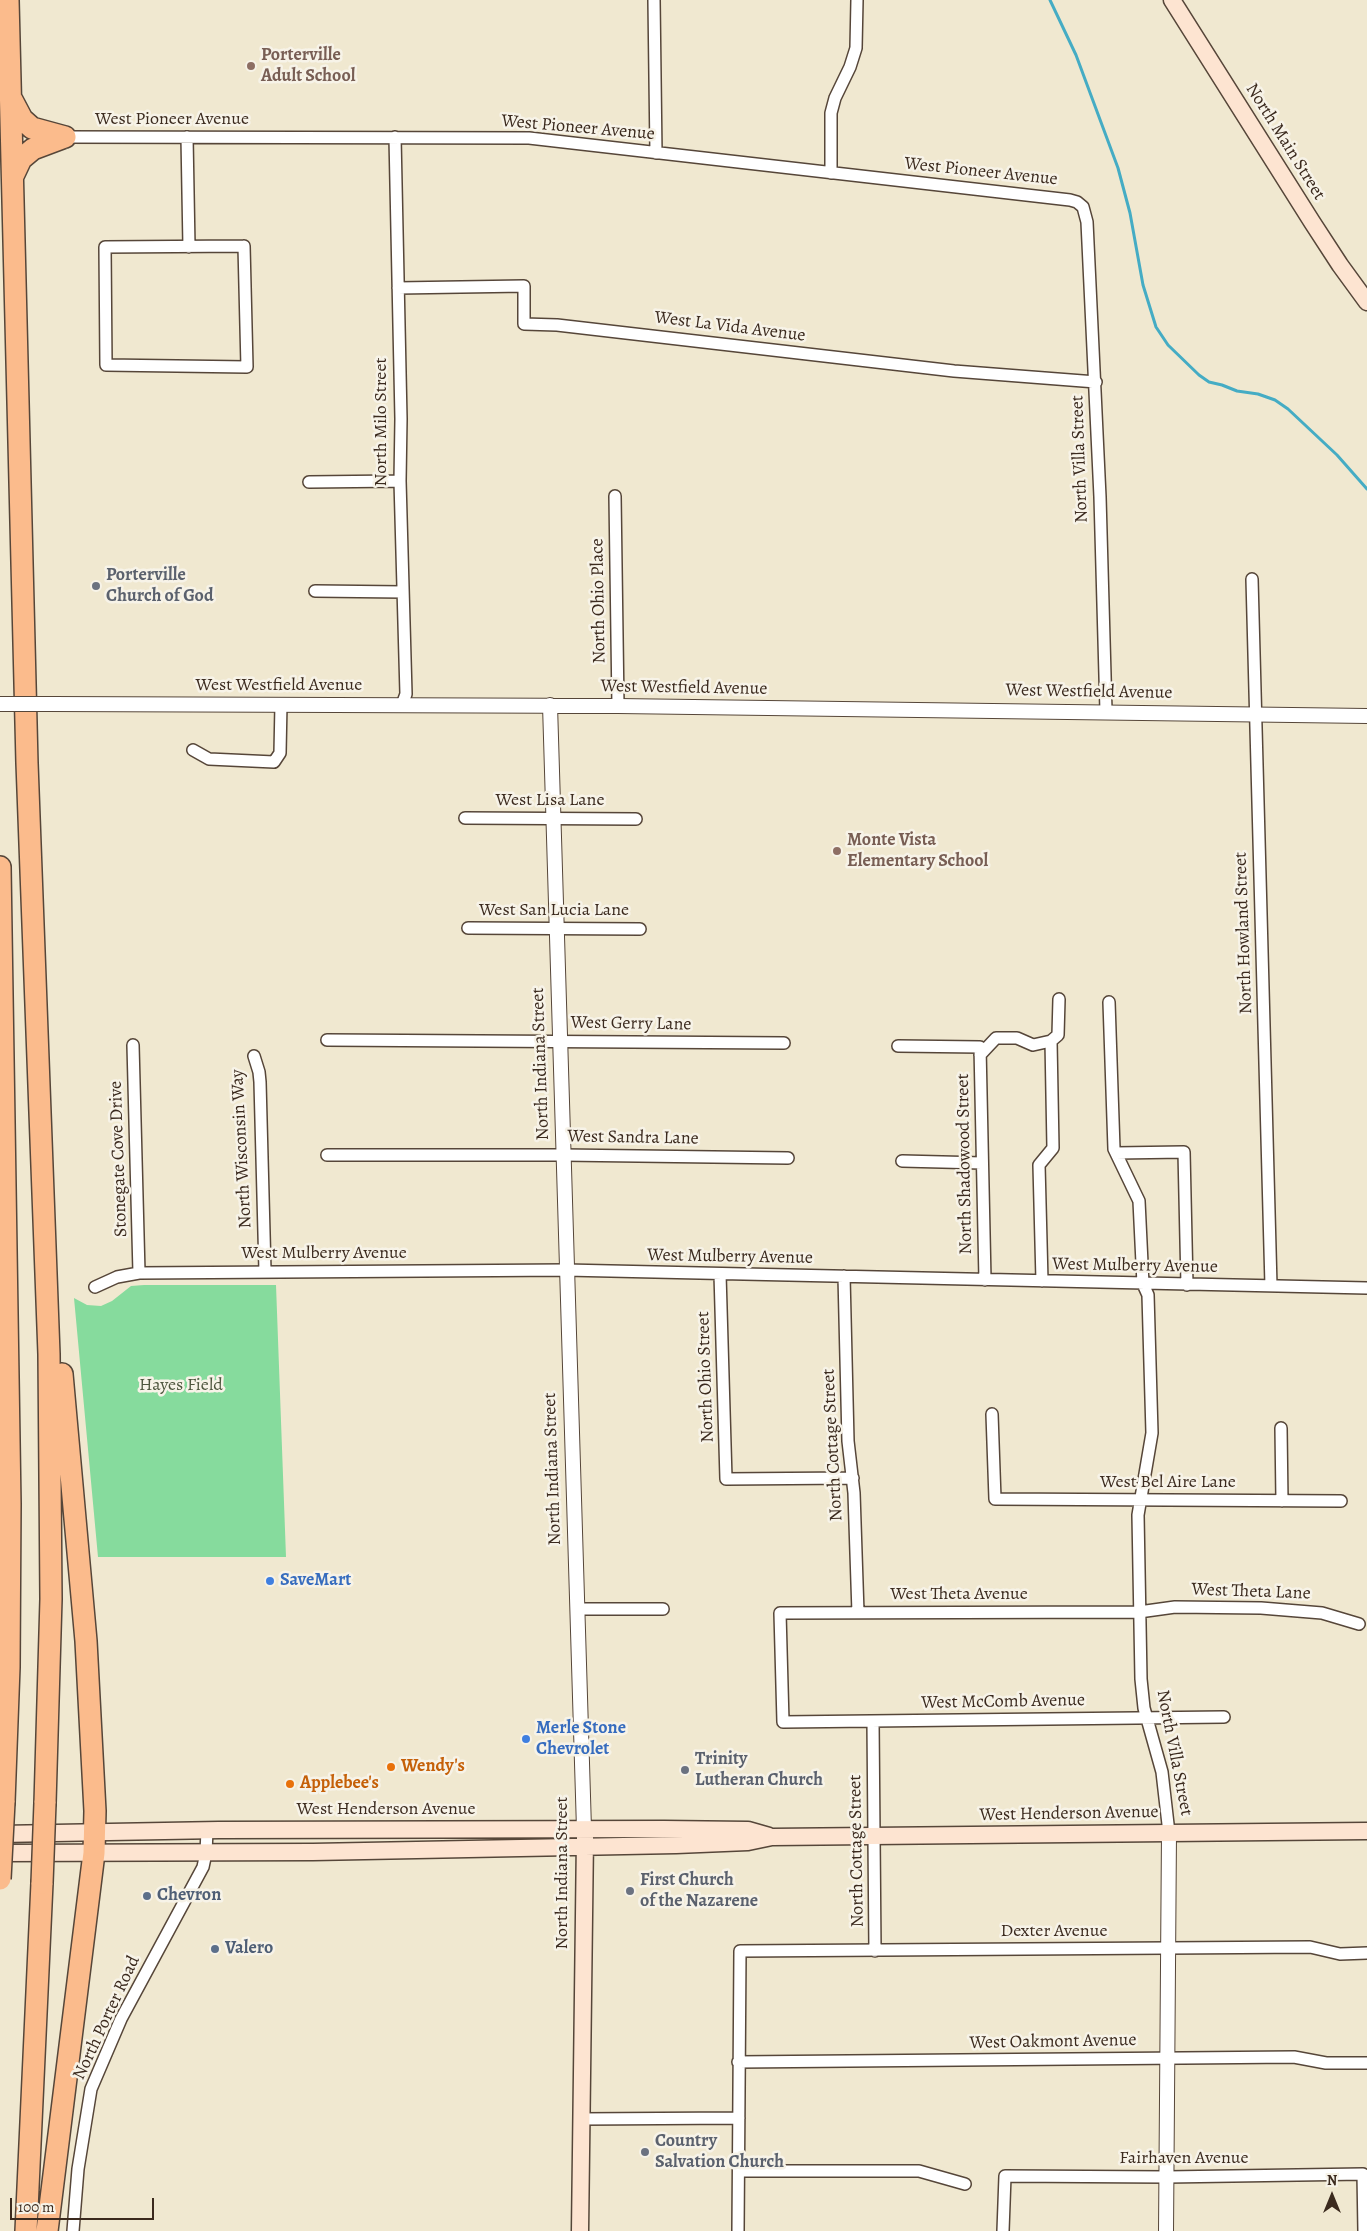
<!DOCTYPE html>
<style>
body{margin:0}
#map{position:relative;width:1367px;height:2231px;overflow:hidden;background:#f0e8d0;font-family:Alegreya,serif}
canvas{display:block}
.north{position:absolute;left:1307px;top:2171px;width:50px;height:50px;-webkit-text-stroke:4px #f7f3e8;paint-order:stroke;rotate:0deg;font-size:14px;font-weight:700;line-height:20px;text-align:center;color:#3b2a1e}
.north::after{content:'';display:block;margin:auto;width:18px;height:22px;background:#3b2a1e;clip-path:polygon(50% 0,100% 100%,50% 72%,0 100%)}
.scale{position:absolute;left:10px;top:2198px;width:144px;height:22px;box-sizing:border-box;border:2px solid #3b2a1e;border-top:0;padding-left:6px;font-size:15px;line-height:18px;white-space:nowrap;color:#3b2a1e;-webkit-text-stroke:4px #f7f3e8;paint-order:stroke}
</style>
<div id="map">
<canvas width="1367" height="2231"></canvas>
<div class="north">N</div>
<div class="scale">100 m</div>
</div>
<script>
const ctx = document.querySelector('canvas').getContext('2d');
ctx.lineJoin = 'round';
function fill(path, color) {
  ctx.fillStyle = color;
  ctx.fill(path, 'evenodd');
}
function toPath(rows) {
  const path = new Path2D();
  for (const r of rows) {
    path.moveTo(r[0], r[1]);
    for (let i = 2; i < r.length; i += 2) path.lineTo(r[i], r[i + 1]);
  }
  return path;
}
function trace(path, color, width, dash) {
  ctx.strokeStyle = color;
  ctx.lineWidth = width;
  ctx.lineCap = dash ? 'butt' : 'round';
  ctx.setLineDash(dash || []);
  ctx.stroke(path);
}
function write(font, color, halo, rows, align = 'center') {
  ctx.font = font + ' Alegreya,serif';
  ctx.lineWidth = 5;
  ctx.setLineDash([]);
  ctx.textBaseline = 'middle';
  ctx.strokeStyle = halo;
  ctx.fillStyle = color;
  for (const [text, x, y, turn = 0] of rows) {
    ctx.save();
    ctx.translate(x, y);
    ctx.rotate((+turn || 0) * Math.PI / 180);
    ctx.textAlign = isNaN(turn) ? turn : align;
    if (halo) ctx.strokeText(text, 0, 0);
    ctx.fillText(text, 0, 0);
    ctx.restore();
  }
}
fill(toPath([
 [144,1285,276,1285,286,1557,98,1557,74,1298,87,1305,101,1306,112,1301,131,1286]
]), '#86db9d');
trace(toPath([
 [1050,0,1076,55,1118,168,1130,213,1143,285,1156,327,1168,345,1199,375,1209,382,1222,385,1237,391,1258,394,1275,400,1288,409,1337,455,1367,489]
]), '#45acc4', 3);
const minor = toPath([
 [654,0,656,153],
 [65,137,529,138,1070,200,1077,202,1083,207,1087,222,1100,497,1106,711],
 [187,137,189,247],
 [395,137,401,419,400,481,406,694,402,705],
 [831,173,831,113,835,98,850,67,856,48,857,0],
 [244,246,247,367,106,365,105,247,244,246],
 [398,288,524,286,524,324,557,325,954,371,1096,382],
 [309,482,400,481],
 [615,496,618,706],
 [1252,579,1271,1286],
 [315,591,403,592],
 [193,750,209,759,274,762,280,753,281,704],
 [465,818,636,819],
 [468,928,640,929],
 [1109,1002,1114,1149,1139,1201,1143,1284,1148,1295,1152,1433,1138,1515,1141,1679,1144,1708,1162,1772,1169,1833],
 [327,1040,784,1043],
 [133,1045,139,1273],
 [898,1046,980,1047,985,1280],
 [980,1055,996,1038,1017,1038,1033,1045,1051,1041],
 [254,1056,259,1072,260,1082,265,1271],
 [1116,1153,1184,1152,1187,1285],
 [327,1155,563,1155,788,1158],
 [902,1161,982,1163],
 [720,1274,726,1479,853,1478],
 [844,1276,848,1441,854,1493,858,1613],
 [1042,1281,1039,1165,1053,1148,1051,1041,1058,1035,1059,999],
 [95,1287,117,1277,139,1273,566,1270,1367,1288],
 [992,1414,995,1499,1341,1501],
 [1281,1428,1282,1501],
 [577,1609,663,1609],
 [1224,1717,783,1722,780,1613,1139,1612,1175,1607,1261,1608,1322,1613,1359,1624],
 [873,1721,875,1951],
 [738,2062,1294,2057,1326,2063,1367,2063],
 [582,2119,739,2118],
 [739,2171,919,2171,965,2184],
 [73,2231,78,2169,91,2089,121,2019,203,1867,206,1853,207,1830],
 [738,2231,740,1951,1310,1947,1340,1954,1367,1953],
 [1003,2231,1005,2176,1167,2177,1363,2174,1364,2231]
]);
const tertiary = toPath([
 [51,704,618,706,1367,716],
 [550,705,584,1829],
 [1166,2231,1169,1833]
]);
const secondary = toPath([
 [1172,0,1312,222,1340,265,1367,302],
 [0,1834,219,1830,664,1829,748,1830,769,1836],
 [0,1853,313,1852,676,1845,748,1842,772,1837,1367,1831],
 [580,2231,585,1837]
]);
const motorway = toPath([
 [8,0,27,763,49,1354,51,1599,45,1803],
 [12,100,22,119,32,128,65,137],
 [13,176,21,159,33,149,65,137],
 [0,867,10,1504,9,1667,4,1802],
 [26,2231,42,1883],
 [47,2231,94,1853,95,1811,86,1641,62,1374]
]);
trace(minor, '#564639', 14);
trace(tertiary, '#564639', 16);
trace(secondary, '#564639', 19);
trace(motorway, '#564639', 24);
trace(minor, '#fff', 11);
trace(tertiary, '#fff', 14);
trace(secondary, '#fde4d1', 16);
trace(motorway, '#fbbb8c', 21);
const tertiaryBridge = toPath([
 [0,704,51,704]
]);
const motorwayBridge = toPath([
 [0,1879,4,1802],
 [42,1883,45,1803]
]);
trace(tertiaryBridge, '#564639', 16, []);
trace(motorwayBridge, '#564639', 24, []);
trace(tertiaryBridge, '#fff', 14);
trace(motorwayBridge, '#fbbb8c', 21);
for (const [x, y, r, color] of [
 [251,66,5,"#8d6e63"],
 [96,586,5,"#6b7280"],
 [837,851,5,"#8d6e63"],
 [270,1581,5,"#3f7fe0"],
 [526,1739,5,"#3f7fe0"],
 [391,1767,5,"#e8710a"],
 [685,1770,5,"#6b7280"],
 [290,1784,5,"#e8710a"],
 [630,1891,5,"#6b7280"],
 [147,1896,5,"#5c6f8a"],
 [215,1949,5,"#5c6f8a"],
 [645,2152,5,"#6b7280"]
]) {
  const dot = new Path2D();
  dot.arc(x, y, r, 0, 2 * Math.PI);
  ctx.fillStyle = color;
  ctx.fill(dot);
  trace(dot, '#f7f3e8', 2);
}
write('bold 18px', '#785e54', '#f7f3e8', [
 ["Porterville",261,56],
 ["Adult School",261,77],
 ["Monte Vista",847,841],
 ["Elementary School",847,862]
], 'left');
write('18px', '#3b2a1e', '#f7f3e8', [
 ["West Pioneer Avenue",172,120],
 ["West Pioneer Avenue",578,128,5],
 ["North Main Street",1285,142,58],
 ["West Pioneer Avenue",981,172,6],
 ["West La Vida Avenue",730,327,7],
 ["North Milo Street",382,422,-90],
 ["North Villa Street",1080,459,-92],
 ["North Ohio Place",599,601,-91],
 ["West Westfield Avenue",279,686],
 ["West Westfield Avenue",684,688,1],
 ["West Westfield Avenue",1089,692,1],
 ["West Lisa Lane",550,801],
 ["West San Lucia Lane",554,911],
 ["North Howland Street",1244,933,-92],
 ["West Gerry Lane",631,1024,1],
 ["North Indiana Street",541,1064,-92],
 ["West Sandra Lane",633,1138,1],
 ["North Wisconsin Way",242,1149,-93],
 ["Stonegate Cove Drive",119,1159,-92],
 ["North Shadowood Street",965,1164,-91],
 ["West Mulberry Avenue",324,1254],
 ["West Mulberry Avenue",730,1257,1],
 ["West Mulberry Avenue",1135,1266,1],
 ["North Ohio Street",706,1377,-92],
 ["North Cottage Street",833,1445,-93],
 ["North Indiana Street",553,1469,-92],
 ["West Bel Aire Lane",1168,1483],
 ["West Theta Lane",1251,1592,2],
 ["West Theta Avenue",959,1595],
 ["West McComb Avenue",1003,1702,-1],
 ["North Villa Street",1174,1753,79],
 ["West Henderson Avenue",386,1810],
 ["West Henderson Avenue",1069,1814,-1],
 ["North Cottage Street",857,1851,-91],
 ["North Indiana Street",563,1873,-90],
 ["Dexter Avenue",1054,1932],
 ["North Porter Road",107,2018,-65],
 ["West Oakmont Avenue",1053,2042,-1],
 ["Fairhaven Avenue",1184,2159]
]);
write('bold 18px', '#5b616d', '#f7f3e8', [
 ["Porterville",106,576],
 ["Church of God",106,597],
 ["Trinity",695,1760],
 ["Lutheran Church",695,1781],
 ["First Church",640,1881],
 ["of the Nazarene",640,1902],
 ["Country",655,2142],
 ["Salvation Church",655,2163]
], 'left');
write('18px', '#4e563e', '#f7f3e8', [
 ["Hayes Field",181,1386]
]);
write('bold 18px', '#366cbe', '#f7f3e8', [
 ["SaveMart",280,1581],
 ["Merle Stone",536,1729],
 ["Chevrolet",536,1750]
], 'left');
write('bold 18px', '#c56008', '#f7f3e8', [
 ["Wendy's",401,1767],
 ["Applebee's",300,1784]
], 'left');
write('bold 18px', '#4e5e75', '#f7f3e8', [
 ["Chevron",157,1896],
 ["Valero",225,1949]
], 'left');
</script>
